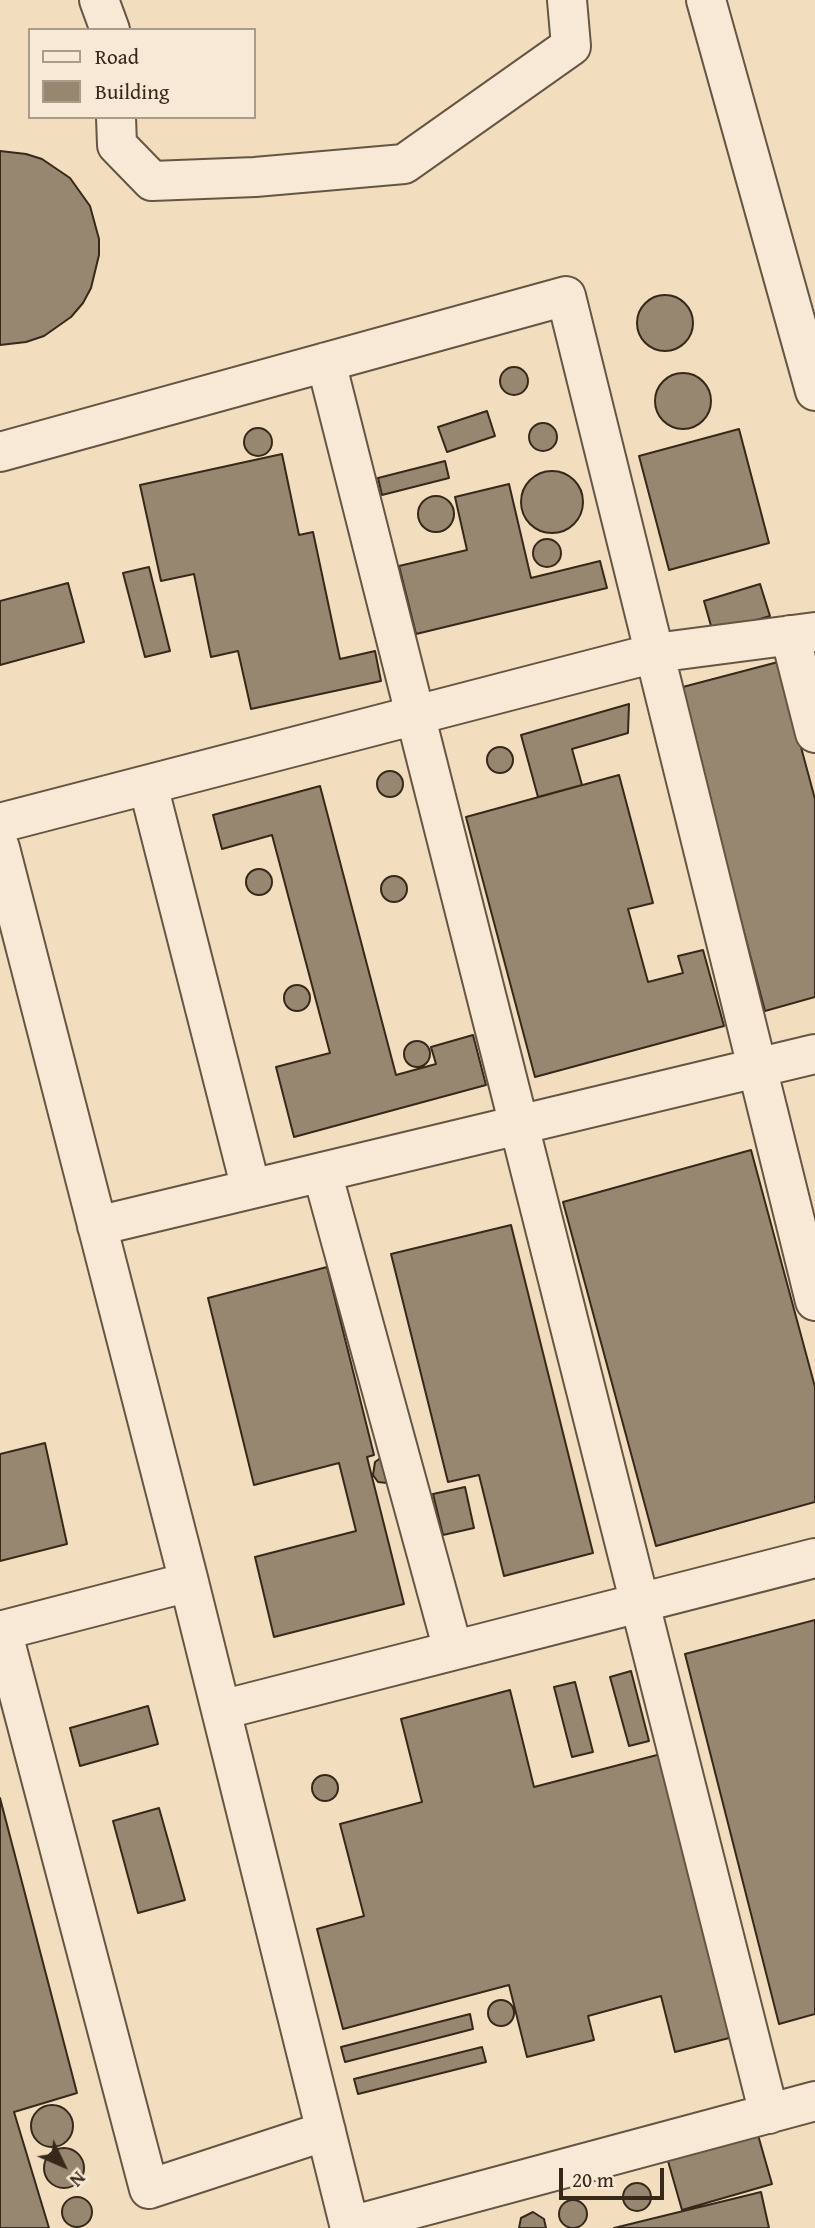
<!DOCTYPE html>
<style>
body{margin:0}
#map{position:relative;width:815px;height:2228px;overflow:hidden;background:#f2ddbf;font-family:"Gentium Book Plus",serif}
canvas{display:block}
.legend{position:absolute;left:28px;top:28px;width:228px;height:91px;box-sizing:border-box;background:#f7e9d5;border:2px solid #aa9c8a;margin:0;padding:9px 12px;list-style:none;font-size:21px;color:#36291a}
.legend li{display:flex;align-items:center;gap:14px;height:35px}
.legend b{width:35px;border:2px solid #aa9c8a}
.north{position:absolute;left:28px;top:2130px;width:70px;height:70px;-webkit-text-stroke:5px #f7e9d5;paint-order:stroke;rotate:134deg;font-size:19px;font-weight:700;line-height:28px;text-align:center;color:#36291a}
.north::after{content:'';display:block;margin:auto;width:24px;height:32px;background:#36291a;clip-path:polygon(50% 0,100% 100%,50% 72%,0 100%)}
.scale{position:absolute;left:559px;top:2168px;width:105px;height:32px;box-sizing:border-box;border:4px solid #36291a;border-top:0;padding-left:9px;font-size:21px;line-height:24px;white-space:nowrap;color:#36291a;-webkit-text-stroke:5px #f7e9d5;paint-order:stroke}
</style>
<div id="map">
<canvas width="815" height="2228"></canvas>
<ul class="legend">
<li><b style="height:9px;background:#f7e9d5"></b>Road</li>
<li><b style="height:19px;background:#988770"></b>Building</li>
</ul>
<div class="north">N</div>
<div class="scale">20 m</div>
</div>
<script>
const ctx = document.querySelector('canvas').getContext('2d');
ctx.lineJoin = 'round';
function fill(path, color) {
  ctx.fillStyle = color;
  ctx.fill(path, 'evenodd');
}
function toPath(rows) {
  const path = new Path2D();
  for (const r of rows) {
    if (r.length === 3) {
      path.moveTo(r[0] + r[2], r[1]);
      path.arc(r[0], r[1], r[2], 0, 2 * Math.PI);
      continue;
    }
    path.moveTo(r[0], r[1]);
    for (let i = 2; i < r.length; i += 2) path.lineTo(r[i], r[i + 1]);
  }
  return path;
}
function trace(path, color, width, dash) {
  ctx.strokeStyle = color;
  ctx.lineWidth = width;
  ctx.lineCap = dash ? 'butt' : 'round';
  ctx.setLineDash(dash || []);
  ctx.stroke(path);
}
const building = toPath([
 [0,151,26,154,42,159,70,178,90,206,99,239,99,255,91,288,83,303,71,317,44,336,26,342,0,345,0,151],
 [665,323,28],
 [514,381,14],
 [683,401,28],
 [487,411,495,436,447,452,438,427,487,411],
 [543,437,14],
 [258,442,14],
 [739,429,769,543,669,570,639,456,739,429],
 [282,454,299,535,313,532,340,659,375,651,381,681,251,709,238,651,211,657,194,574,161,581,140,485,282,454],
 [445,461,449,478,382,495,378,478,445,461],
 [552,502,31],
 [509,484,531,578,600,561,607,588,416,634,399,566,467,550,455,497,509,484],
 [436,514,18],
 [547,553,14],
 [149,567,170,651,145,657,123,573,149,567],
 [68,583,84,642,0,665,0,601,68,583],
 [760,584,770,616,713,633,704,601,760,584],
 [778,662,815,799,815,997,765,1011,679,688,778,662],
 [629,704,628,733,572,749,582,785,538,797,521,735,629,704],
 [500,760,13],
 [390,784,13],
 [619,775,653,903,628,909,648,982,683,973,678,956,703,950,724,1026,535,1077,466,817,619,775],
 [320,786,396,1075,436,1064,431,1047,473,1035,486,1085,294,1137,276,1067,330,1053,272,835,222,849,213,815,320,786],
 [259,882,13],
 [394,889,13],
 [297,998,13],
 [417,1054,13],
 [751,1150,815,1387,815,1502,656,1546,563,1202,751,1150],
 [511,1225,593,1553,504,1576,479,1475,448,1482,391,1254,511,1225],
 [327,1267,374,1455,367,1457,404,1604,274,1637,255,1557,356,1531,339,1463,254,1485,208,1298,327,1267],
 [45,1443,67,1544,0,1561,0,1454,45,1443],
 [382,1457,387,1483,378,1482,373,1475,375,1462,382,1457],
 [465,1487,474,1528,443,1535,433,1494,465,1487],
 [815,1620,815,2014,779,2024,685,1654,815,1620],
 [631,1671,649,1741,629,1746,610,1677,631,1671],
 [575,1682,593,1752,572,1757,554,1687,575,1682],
 [510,1690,534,1787,661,1754,733,2037,675,2052,661,1996,588,2016,594,2040,527,2057,509,1985,343,2029,317,1929,364,1916,340,1824,422,1802,401,1719,510,1690],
 [148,1706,158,1744,80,1766,70,1728,148,1706],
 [325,1788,13],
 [0,1798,77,2093,14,2112,49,2228,0,2228,0,1798],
 [159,1808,185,1900,138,1913,113,1821,159,1808],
 [501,2013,13],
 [470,2014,473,2029,345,2062,341,2047,470,2014],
 [482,2047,486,2062,358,2094,354,2079,482,2047],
 [52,2126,21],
 [756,2128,772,2184,682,2210,666,2154,756,2128],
 [64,2168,20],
 [637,2197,14],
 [761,2192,769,2228,614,2228,761,2192],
 [77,2212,15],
 [573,2214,14],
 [533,2212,544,2219,546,2228,519,2228,521,2218,533,2212]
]);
fill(building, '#988770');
trace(building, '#36291a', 2);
const minor = toPath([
 [99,0,110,30],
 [706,0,815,391],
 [116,117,117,145,152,181,255,177,404,164,571,46,567,0],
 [326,362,769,2114],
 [0,452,566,296,815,1301],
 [790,635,815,733],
 [148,785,251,1189],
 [0,823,655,653,815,632],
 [0,848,189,1582],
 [322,1172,453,1650],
 [97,1226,815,1054],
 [2,1630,149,2189,326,2131],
 [0,1631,189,1582,350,2228],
 [221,1710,815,1558],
 [350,2226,815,2101]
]);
trace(minor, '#655643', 42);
trace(minor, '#f7e9d5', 38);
</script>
